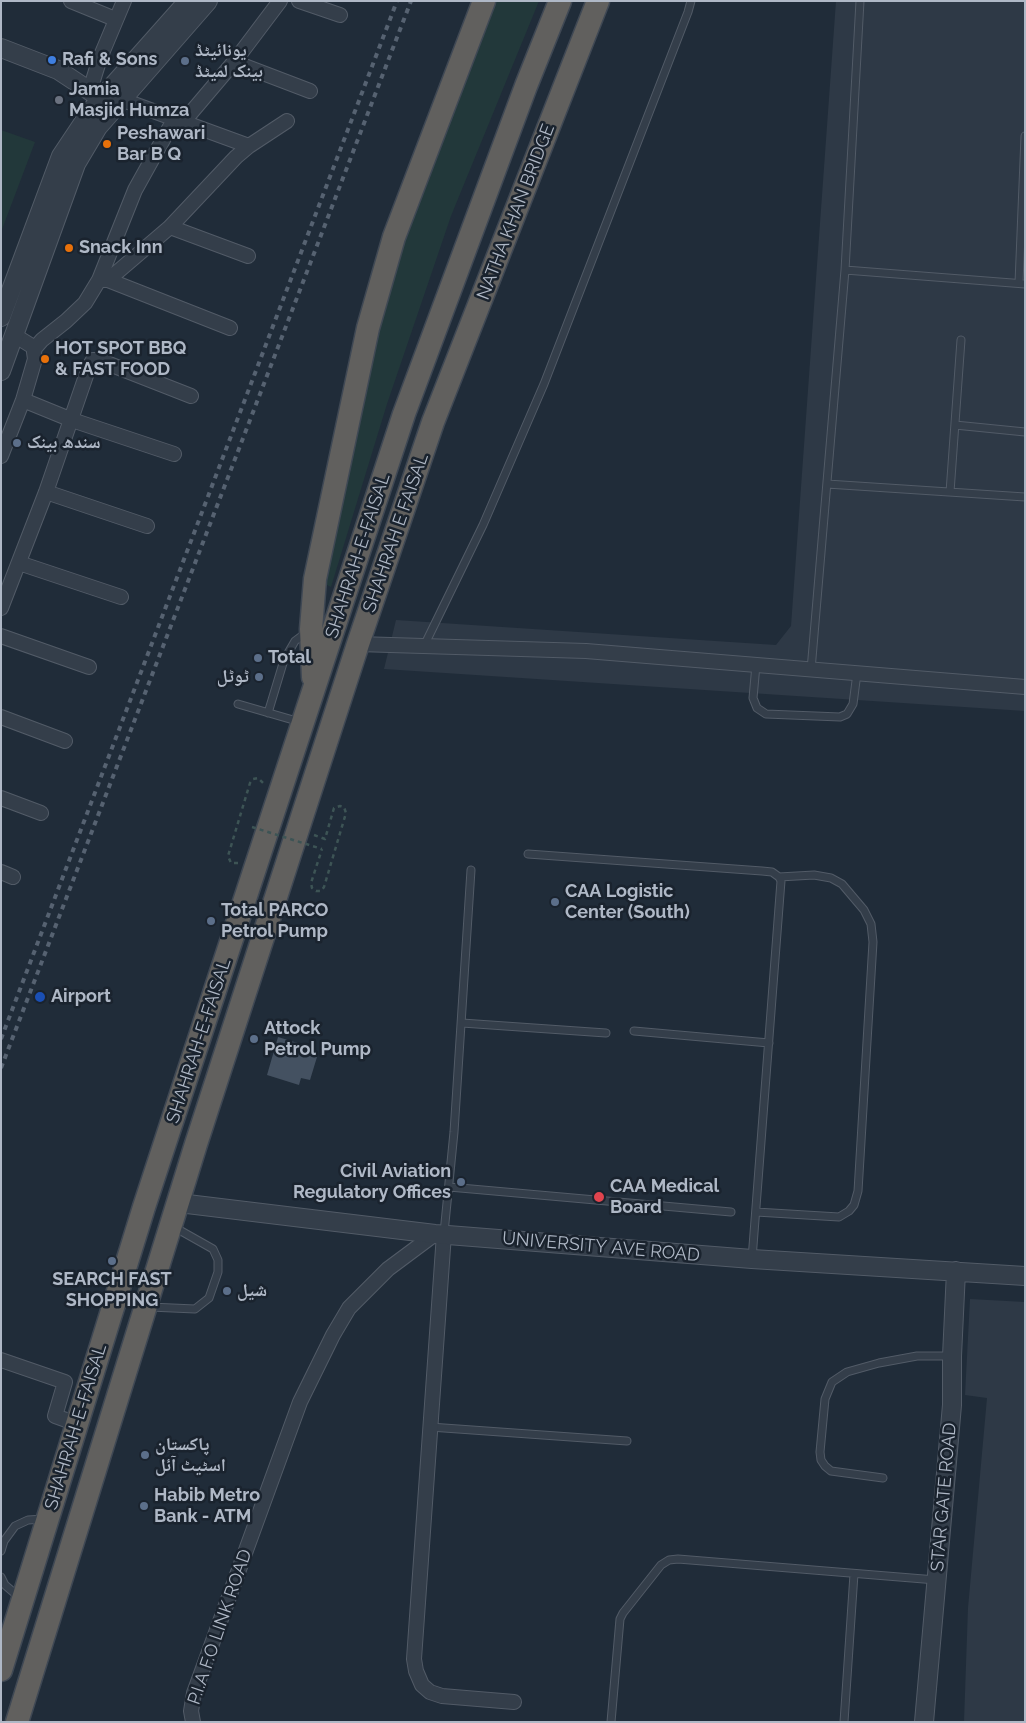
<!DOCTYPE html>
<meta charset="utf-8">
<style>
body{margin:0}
#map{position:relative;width:1026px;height:1723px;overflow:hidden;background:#202c39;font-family:Raleway,sans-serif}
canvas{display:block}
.frame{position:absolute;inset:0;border:2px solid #afb8c6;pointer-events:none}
</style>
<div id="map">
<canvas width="1026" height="1723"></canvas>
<div class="frame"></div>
</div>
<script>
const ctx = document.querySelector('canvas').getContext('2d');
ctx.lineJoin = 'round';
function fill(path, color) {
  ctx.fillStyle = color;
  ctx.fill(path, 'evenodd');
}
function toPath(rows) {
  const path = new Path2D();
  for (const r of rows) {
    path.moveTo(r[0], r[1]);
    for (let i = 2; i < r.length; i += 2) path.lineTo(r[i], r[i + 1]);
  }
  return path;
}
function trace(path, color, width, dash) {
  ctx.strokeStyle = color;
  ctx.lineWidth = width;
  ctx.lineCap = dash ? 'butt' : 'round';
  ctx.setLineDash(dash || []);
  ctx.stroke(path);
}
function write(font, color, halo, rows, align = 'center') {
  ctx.font = font + ' Raleway,"Noto Naskh Arabic",sans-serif';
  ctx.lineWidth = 5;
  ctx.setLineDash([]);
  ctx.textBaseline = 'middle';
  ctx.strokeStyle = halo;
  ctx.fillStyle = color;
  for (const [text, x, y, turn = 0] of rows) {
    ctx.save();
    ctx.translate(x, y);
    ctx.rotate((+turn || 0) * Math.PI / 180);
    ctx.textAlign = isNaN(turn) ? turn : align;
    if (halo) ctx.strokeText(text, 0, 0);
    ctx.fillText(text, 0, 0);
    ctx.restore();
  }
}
fill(toPath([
 [836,1,1025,1,1025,711,384,669,396,620,776,645,791,626],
 [970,1299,1025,1302,1025,1722,964,1722,968,1608,987,1398,965,1395]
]), '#2e3946');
fill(toPath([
 [492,1,539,1,451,216,387,404,331,587,321,582,400,236],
 [1,130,35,142,1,232]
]), '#22383a');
fill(toPath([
 [278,1037,311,1047,308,1055,317,1057,310,1080,301,1078,299,1085,267,1075]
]), '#445161');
const service = toPath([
 [845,270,860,1],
 [1019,283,1025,136],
 [955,425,1025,432],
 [827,484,1025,497],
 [950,492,961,340],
 [424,646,483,525,544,384,688,12,691,1],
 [756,665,753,698,757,708,766,714,840,717,847,714,853,704,857,673],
 [811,670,845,270,1025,284],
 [238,704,300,722],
 [268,713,284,660,295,641,307,632],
 [528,854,762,871,772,872,779,877,781,881,752,1259],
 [462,1023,606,1033],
 [634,1031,769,1043],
 [449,1187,731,1212],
 [756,1212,839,1217,849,1211,854,1205,858,1191,873,942,871,924,864,910,842,884,831,878,814,875,779,877],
 [444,1233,454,1132,471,870],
 [150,1307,195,1309,209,1298,218,1272,218,1260,213,1249,174,1227],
 [430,1427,627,1441],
 [883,1478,831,1471,825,1466,821,1460,820,1452,825,1399,832,1382,847,1372,879,1363,917,1356,951,1356],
 [1,1551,4,1541,15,1526,28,1520,44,1519],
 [1,1577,5,1585,19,1597],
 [611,1722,620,1619,623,1613,661,1565,669,1560,678,1559,936,1580],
 [844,1722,854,1574]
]);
const minor = toPath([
 [71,1,115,19],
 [299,1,340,15],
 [234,62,310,91],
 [90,90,100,58,124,1],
 [123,100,249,146],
 [184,121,234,62,280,1],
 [170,227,248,256],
 [102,280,108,280,230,328],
 [108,280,170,227,236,157,249,146,287,121],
 [35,348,42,340,66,321,85,303,99,280,135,190,175,118],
 [23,400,72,420,174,454],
 [1,456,23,400,35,359,34,352,35,348,14,335],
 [46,492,147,526],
 [19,563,121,597],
 [1,608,46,492,89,367,93,360,99,360,191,396],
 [1,636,89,667],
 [358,644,586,651,1025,687],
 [1,717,65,741],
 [1,798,41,813],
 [1,872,13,877],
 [444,1234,414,1659,416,1671,422,1685,430,1692,442,1696,514,1702],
 [1,1360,65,1382,55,1416,77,1424],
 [193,1722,191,1711,194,1693,300,1402,333,1335,349,1308,388,1269,435,1234]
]);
const tertiary = toPath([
 [1,48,58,70,111,105],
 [1,317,61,156,93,108,188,1],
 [1,371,76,164,98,127,208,1],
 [179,1203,435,1234,752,1259,1025,1276],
 [924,1722,952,1405,952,1356,956,1271]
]);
const trunk = toPath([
 [313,677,311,629,315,579,368,328,394,237,484,1],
 [1,1670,144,1207,404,414,526,86,560,1],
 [17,1722,196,1144,358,644,433,422,598,1]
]);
trace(service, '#525b67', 9);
trace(minor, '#525b67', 16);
trace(tertiary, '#525b67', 20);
trace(trunk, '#3f4854', 25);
trace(toPath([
 [314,835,325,839,334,808,340,806,344,807,346,813,324,887,321,891,316,891,312,888,311,883,322,849],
 [238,863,231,863,228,856,250,783,253,779,258,778,263,783]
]), '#3d5455', 2.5, [4, 4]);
trace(service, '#343e4a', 7);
trace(minor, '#343e4a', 14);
trace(tertiary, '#343e4a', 18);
trace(trunk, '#61605e', 22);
trace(toPath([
 [1,1039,397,1],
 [1,1068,411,1]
]), '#566271', 4, [5, 5]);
trace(toPath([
 [252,827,322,849]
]), '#3d5455', 2.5, [4, 4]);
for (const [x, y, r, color] of [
 [52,60,5,"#3f7fe0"],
 [185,61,5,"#5c6f8a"],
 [59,100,5,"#6b7280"],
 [107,144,5,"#e8710a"],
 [69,248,5,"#e8710a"],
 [45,359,5,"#e8710a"],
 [17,443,5,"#5c6f8a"],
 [258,658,5,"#5c6f8a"],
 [259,677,5,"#5c6f8a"],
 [555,902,5,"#5c6f8a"],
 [211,921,5,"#5c6f8a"],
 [40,997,6,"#1a4fb4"],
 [254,1039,5,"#5c6f8a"],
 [461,1182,5,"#5c6f8a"],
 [599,1197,6,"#e0444e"],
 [112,1261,5,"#5c6f8a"],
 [227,1291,5,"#5c6f8a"],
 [145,1455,5,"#5c6f8a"],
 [144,1506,5,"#5c6f8a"]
]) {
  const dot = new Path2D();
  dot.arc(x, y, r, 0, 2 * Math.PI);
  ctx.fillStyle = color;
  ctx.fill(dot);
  trace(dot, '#1a232e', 2);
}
write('bold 18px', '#afb8c6', '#1a232e', [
 ["یونائیٹڈ",195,51],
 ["بینک لمیٹڈ",195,72],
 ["Rafi & Sons",62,60],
 ["Jamia",69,90],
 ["Masjid Humza",69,111],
 ["Peshawari",117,134],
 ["Bar B Q",117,155],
 ["Snack Inn",79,248],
 ["HOT SPOT BBQ",55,349],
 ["& FAST FOOD",55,370],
 ["سندھ بینک",27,443],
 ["Total",268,658],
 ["ٹوٹل",249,677,"right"],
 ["CAA Logistic",565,892],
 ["Center (South)",565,913],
 ["Total PARCO",221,911],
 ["Petrol Pump",221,932],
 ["Airport",51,997],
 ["Attock",264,1029],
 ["Petrol Pump",264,1050],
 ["Civil Aviation",451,1172,"right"],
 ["Regulatory Offices",451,1193,"right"],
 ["CAA Medical",610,1187],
 ["Board",610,1208],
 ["SEARCH FAST",112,1280,"center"],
 ["SHOPPING",112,1301,"center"],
 ["شیل",237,1291],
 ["پاکستان",155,1445],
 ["اسٹیٹ آئل",155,1466],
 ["Habib Metro",154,1496],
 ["Bank - ATM",154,1517]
], 'left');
write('18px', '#afb8c6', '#1a232e', [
 ["NATHA KHAN BRIDGE",516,212,-69],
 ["SHAHRAH E FAISAL",396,533,-71],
 ["SHAHRAH-E-FAISAL",358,556,-72],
 ["SHAHRAH-E-FAISAL",199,1041,-72],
 ["UNIVERSITY AVE ROAD",601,1247,5],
 ["SHAHRAH-E-FAISAL",76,1427,-73],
 ["STAR GATE ROAD",944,1497,-85],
 ["P.I.A F.O LINK ROAD",220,1627,-71]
]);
</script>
